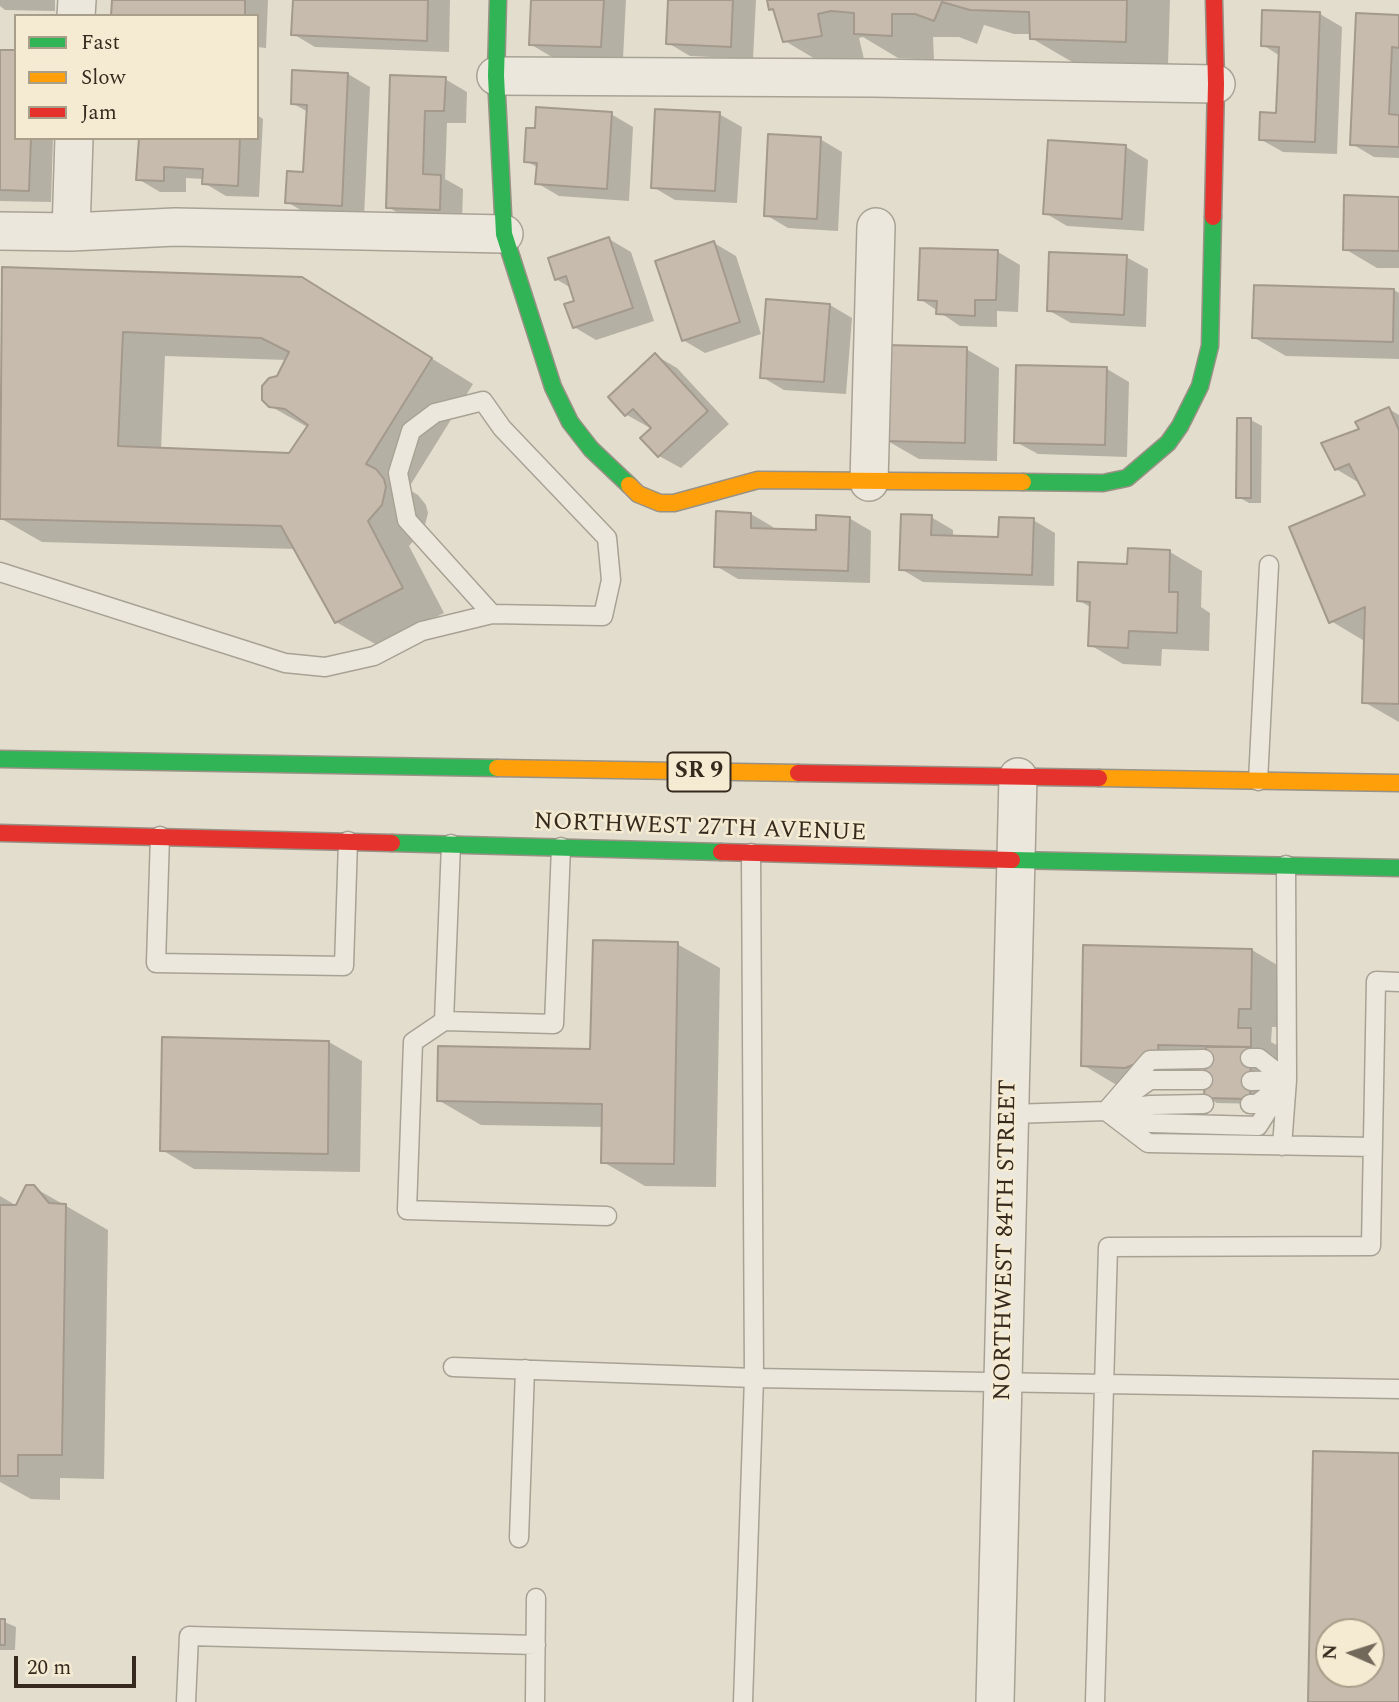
<!DOCTYPE html>
<style>
body{margin:0}
#map{position:relative;width:1399px;height:1702px;overflow:hidden;background:#e3ddcd;font-family:Spectral,serif}
canvas{display:block}
.legend{position:absolute;left:14px;top:14px;width:245px;height:126px;box-sizing:border-box;background:#f4ebd2;border:2px solid #a89e8a;margin:0;padding:9px 12px;list-style:none;font-size:21px;color:#362a1e}
.legend li{display:flex;align-items:center;gap:14px;height:35px}
.legend b{width:35px;border:2px solid #a89e8a}
.north{position:absolute;left:1315px;top:1618px;width:70px;height:70px;box-sizing:border-box;background:#f4ebd2;border:2px solid #a89e8a;border-radius:50%;rotate:273deg;font-size:19px;font-weight:700;line-height:28px;text-align:center;color:#362a1e}
.north::after{content:'';display:block;margin:auto;width:24px;height:32px;background:#73695b;clip-path:polygon(50% 0,100% 100%,50% 72%,0 100%)}
.scale{position:absolute;left:14px;top:1656px;width:122px;height:32px;box-sizing:border-box;border:4px solid #362a1e;border-top:0;padding-left:9px;font-size:21px;line-height:24px;white-space:nowrap;color:#362a1e;-webkit-text-stroke:5px #f4ebd2;paint-order:stroke}
</style>
<div id="map">
<canvas width="1399" height="1702"></canvas>
<ul class="legend">
<li><b style="height:9px;background:#30b455"></b>Fast</li>
<li><b style="height:9px;background:#ff9f0a"></b>Slow</li>
<li><b style="height:9px;background:#e5322d"></b>Jam</li>
</ul>
<div class="north">N</div>
<div class="scale">20 m</div>
</div>
<script>
const ctx = document.querySelector('canvas').getContext('2d');
ctx.lineJoin = 'round';
function fill(path, color) {
  ctx.fillStyle = color;
  ctx.fill(path, 'evenodd');
}
function toPath(rows) {
  const path = new Path2D();
  for (const r of rows) {
    path.moveTo(r[0], r[1]);
    for (let i = 2; i < r.length; i += 2) path.lineTo(r[i], r[i + 1]);
  }
  return path;
}
function trace(path, color, width, dash) {
  ctx.strokeStyle = color;
  ctx.lineWidth = width;
  ctx.lineCap = dash ? 'butt' : 'round';
  ctx.setLineDash(dash || []);
  ctx.stroke(path);
}
function write(font, color, halo, rows, align = 'center') {
  ctx.font = font + ' Spectral,serif';
  ctx.lineWidth = 5;
  ctx.setLineDash([]);
  ctx.textBaseline = 'middle';
  ctx.strokeStyle = halo;
  ctx.fillStyle = color;
  for (const [text, x, y, turn = 0] of rows) {
    ctx.save();
    ctx.translate(x, y);
    ctx.rotate((+turn || 0) * Math.PI / 180);
    ctx.textAlign = isNaN(turn) ? turn : align;
    if (halo) ctx.strokeText(text, 0, 0);
    ctx.fillText(text, 0, 0);
    ctx.restore();
  }
}
fill(toPath([
 [0,0,55,0,55,11,5,10,0,6],
 [113,0,268,0,266,48,257,47,257,16,113,16],
 [295,0,450,0,449,52,315,47,293,34],
 [532,0,626,0,623,59,552,57,530,44],
 [670,0,756,0,753,59,690,56,668,43],
 [769,0,1170,0,1168,65,1074,63,1031,38,1031,34,1014,34,984,25,977,44,959,37,933,37,934,60,898,58,863,37,859,38,864,59,827,66,785,41,776,13,770,9],
 [1320,14,1342,27,1337,154,1283,152,1260,139,1278,115,1280,56,1263,45],
 [1399,17,1399,158,1374,157,1352,144],
 [0,51,16,138,53,138,51,202,0,201],
 [348,74,370,87,364,218,309,215,287,202,305,174,308,112,292,103],
 [391,77,445,79,467,92,466,123,447,123,445,179,463,189,462,222,410,220,388,207],
 [611,114,633,127,629,201,559,196,537,183,539,168,526,161],
 [719,114,742,127,737,203,675,200,653,187],
 [257,115,263,119,259,197,226,196,204,183,204,179,186,178,186,192,160,192,138,179,140,138,257,138],
 [820,139,842,152,838,231,788,228,766,215],
 [1126,147,1148,160,1144,231,1067,226,1045,213],
 [1399,199,1399,268,1377,268,1345,249],
 [609,239,631,252,654,321,596,340,574,327,576,302,571,288,556,279],
 [714,243,736,256,761,334,705,353,683,340],
 [998,252,1020,265,1018,312,997,311,997,327,960,326,920,299],
 [1126,257,1148,269,1146,327,1071,323,1048,310],
 [4,269,302,278,473,384,408,489,418,495,426,505,428,513,424,529,409,546,444,613,379,646,336,622,295,549,42,542,0,518],
 [165,356,287,360,278,377,270,406,309,428,290,455,161,450],
 [1394,290,1399,293,1399,359,1286,356,1253,337],
 [830,305,852,318,846,394,784,390,762,377],
 [966,349,999,368,997,461,919,459,886,440],
 [655,355,677,368,729,424,681,468,659,456,652,429,627,415,610,397],
 [1107,369,1129,382,1127,457,1038,454,1016,442],
 [1389,409,1399,415,1399,722,1364,702,1366,642,1331,621,1368,496,1361,484,1336,469,1361,430],
 [1239,420,1251,420,1262,426,1261,503,1249,503,1238,497],
 [751,514,773,527,773,531,818,532,849,518,871,531,870,583,738,579,716,566],
 [931,517,953,530,953,538,1000,539,1033,520,1055,533,1054,586,923,582,901,569],
 [1170,552,1202,571,1201,607,1210,613,1209,651,1162,649,1161,666,1123,664,1090,645,1092,608,1078,600,1129,565],
 [677,944,720,968,716,1187,645,1186,603,1162,604,1127,481,1125,438,1100,592,1051],
 [1252,950,1284,969,1283,1027,1272,1027,1271,1042,1284,1049,1283,1065,1261,1065,1260,1104,1217,1103,1206,1097,1207,1064,1191,1063,1191,1073,1159,1086,1115,1084,1083,1065],
 [329,1042,362,1061,360,1172,194,1169,162,1150],
 [33,1187,108,1230,104,1479,60,1478,60,1500,31,1499,0,1482,0,1196,17,1206],
 [0,1620,16,1627,15,1650,0,1650]
]), '#0003');
const building = toPath([
 [112,0,245,0,245,16,111,16,112,0],
 [293,0,428,0,427,41,291,35,293,0],
 [531,0,604,0,601,47,529,45,531,0],
 [668,0,733,0,731,47,666,44,668,0],
 [767,0,1127,0,1126,42,1030,39,1029,12,970,10,942,2,934,21,915,14,892,14,892,36,854,34,854,13,831,11,818,14,822,36,783,42,773,9,769,10,767,0],
 [1262,10,1320,12,1315,142,1259,140,1260,112,1276,113,1279,47,1261,46,1262,10],
 [1356,13,1399,15,1399,48,1392,47,1389,114,1399,115,1399,147,1350,145,1356,13],
 [0,50,16,50,16,138,31,138,29,191,0,190,0,50],
 [292,70,348,73,342,206,285,203,287,171,303,172,307,105,291,104,292,70],
 [390,75,446,77,444,111,425,111,423,174,441,175,440,210,386,208,390,75],
 [536,107,612,112,607,189,535,184,537,163,524,162,526,128,535,128,536,107],
 [655,109,720,112,715,191,651,188,655,109],
 [768,134,821,137,817,219,764,216,768,134],
 [139,138,240,138,238,186,202,184,203,169,164,167,164,181,136,180,139,138],
 [1048,140,1126,145,1122,219,1043,214,1048,140],
 [1344,195,1399,197,1399,251,1343,250,1344,195],
 [609,237,633,308,573,328,564,304,574,301,566,276,555,280,548,258,609,237],
 [714,241,740,322,682,341,655,261,714,241],
 [920,248,998,250,996,300,975,300,975,316,936,314,937,301,918,300,920,248],
 [1049,252,1127,255,1124,315,1047,311,1049,252],
 [2,267,302,277,432,358,366,464,376,469,384,479,386,487,382,505,368,521,403,588,335,623,281,526,0,519,2,267],
 [123,332,261,338,289,352,277,376,269,378,262,386,262,400,269,407,285,409,308,425,289,453,118,446,123,332],
 [1254,285,1394,289,1393,342,1252,338,1254,285],
 [766,299,830,304,824,382,760,378,766,299],
 [886,345,967,347,965,443,884,441,886,345],
 [655,353,708,411,658,457,640,438,651,428,633,409,625,416,608,397,655,353],
 [1016,365,1107,367,1105,445,1014,443,1016,365],
 [1389,407,1399,430,1399,704,1362,703,1365,607,1329,623,1289,527,1365,495,1349,464,1335,470,1321,443,1359,429,1355,422,1389,407],
 [1237,418,1251,418,1251,498,1236,498,1237,418],
 [716,511,751,513,751,528,816,530,816,515,850,517,848,571,714,567,716,511],
 [901,514,932,515,931,535,998,537,999,517,1034,518,1032,575,899,570,901,514],
 [1128,548,1170,550,1169,592,1178,592,1177,633,1129,631,1128,648,1088,646,1090,602,1077,601,1078,562,1127,564,1128,548],
 [593,940,678,942,674,1164,601,1163,602,1104,437,1101,438,1046,590,1049,593,940],
 [1083,945,1252,949,1251,1009,1239,1009,1238,1028,1251,1028,1251,1047,1158,1045,1159,1055,1125,1068,1081,1066,1083,945],
 [162,1037,329,1041,328,1154,160,1151,162,1037],
 [1206,1047,1251,1047,1250,1099,1204,1098,1206,1047],
 [26,1185,34,1185,49,1203,66,1204,62,1455,18,1455,18,1476,0,1476,0,1205,16,1205,26,1185],
 [1313,1451,1399,1453,1399,1702,1308,1702,1313,1451],
 [1329,1632,1371,1632,1371,1674,1329,1674,1329,1632],
 [0,1619,5,1619,5,1645,0,1645,0,1619]
]);
fill(building, '#c7bbad');
trace(building, '#a3998c', 2);
const lane = toPath([
 [0,572,285,663,325,667,374,656,422,631,492,614,603,616,611,580,607,538,502,428,483,401,435,413,411,431,398,473,407,520,492,614],
 [1258,781,1269,565],
 [160,836,156,963,344,966,348,841],
 [451,844,444,1021,554,1024,561,847],
 [751,853,754,1378,1399,1389],
 [444,1021,413,1042,407,1210,607,1216],
 [1250,1058,1259,1058,1287,1080],
 [1251,1081,1287,1080],
 [1129,1095,1150,1080,1203,1080],
 [1250,1104,1257,1104,1276,1089],
 [1116,1109,1151,1105,1204,1104],
 [1106,1111,1150,1060,1204,1059],
 [1011,1114,1106,1111,1148,1143,1373,1147],
 [1116,1114,1151,1123,1258,1126,1286,1082],
 [1282,1146,1287,1080,1286,865],
 [453,1367,754,1378,743,1702],
 [519,1538,525,1369],
 [186,1702,189,1636,536,1645],
 [535,1702,536,1598],
 [1095,1702,1108,1247,1371,1246,1376,981,1399,982]
]);
const street = toPath([
 [76,16,77,0],
 [496,76,874,78,1216,84],
 [0,231,71,232,74,138],
 [71,232,175,227,504,234],
 [869,482,876,227],
 [995,1702,1018,777]
]);
const fast = toPath([
 [498,0,496,76,504,234,553,387,570,422,591,449,629,485],
 [1023,482,1103,483,1127,478,1168,443,1180,426,1200,386,1210,346,1213,217],
 [0,759,497,768],
 [392,843,721,852],
 [1012,860,1399,868]
]);
const slow = toPath([
 [629,485,638,494,660,503,674,503,758,480,1023,482],
 [497,768,798,773],
 [1099,778,1399,783]
]);
const jam = toPath([
 [1213,217,1216,84,1214,0],
 [798,773,1099,778],
 [0,833,392,843],
 [721,852,1012,860]
]);
trace(lane, '#a8a295', 21);
trace(street, '#a8a295', 40);
trace(fast, '#989186', 19);
trace(slow, '#989186', 19);
trace(jam, '#989186', 19);
trace(lane, '#ece7dd', 18);
trace(street, '#ece7dd', 37);
trace(fast, '#30b455', 16);
trace(slow, '#ff9f0a', 16);
trace(jam, '#e5322d', 16);
for (const [x, y, w] of [
 [699,772,63]
]) {
  const box = new Path2D();
  box.roundRect(x - w / 2, y - 19.5, w, 39, 5);
  ctx.fillStyle = '#f4ebd2';
  ctx.fill(box);
  trace(box, '#362a1e', 2);
}
write('bold 23px', '#362a1e', null, [
 ["SR 9",699,772]
]);
write('24px', '#362a1e', '#f4ebd2', [
 ["NORTHWEST 27TH AVENUE",700,829,2],
 ["NORTHWEST 84TH STREET",1007,1240,-89]
]);
</script>
